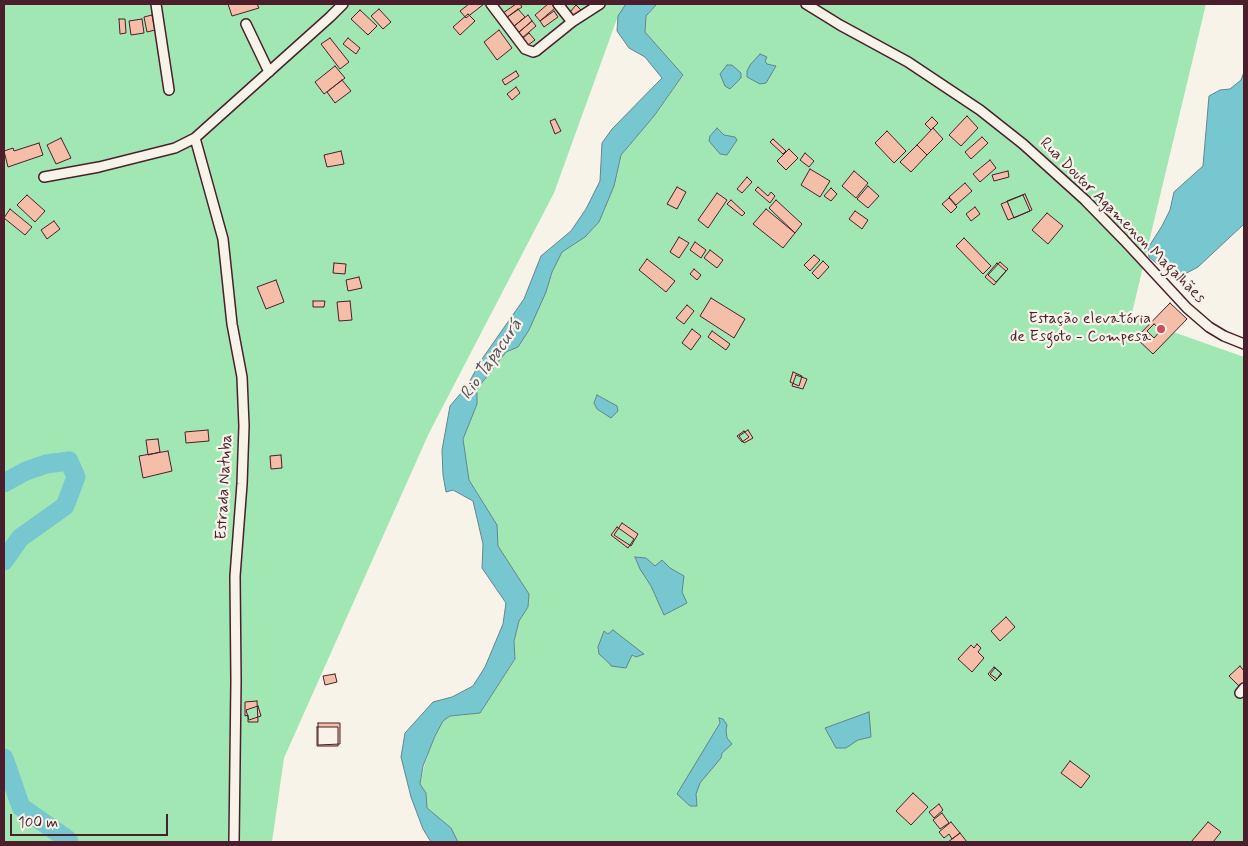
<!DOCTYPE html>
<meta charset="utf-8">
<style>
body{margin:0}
#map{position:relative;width:1248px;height:846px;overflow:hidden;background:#f7f3e8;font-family:Mynerve,sans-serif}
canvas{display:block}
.frame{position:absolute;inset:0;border:5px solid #4a1f2b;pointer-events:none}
.scale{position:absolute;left:10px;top:814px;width:158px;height:22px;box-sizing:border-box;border:2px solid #4a1f2b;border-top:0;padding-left:6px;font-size:15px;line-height:18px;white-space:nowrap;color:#4a1f2b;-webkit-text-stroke:4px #f7f3e8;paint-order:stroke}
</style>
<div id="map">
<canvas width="1248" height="846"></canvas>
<div class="frame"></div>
<div class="scale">100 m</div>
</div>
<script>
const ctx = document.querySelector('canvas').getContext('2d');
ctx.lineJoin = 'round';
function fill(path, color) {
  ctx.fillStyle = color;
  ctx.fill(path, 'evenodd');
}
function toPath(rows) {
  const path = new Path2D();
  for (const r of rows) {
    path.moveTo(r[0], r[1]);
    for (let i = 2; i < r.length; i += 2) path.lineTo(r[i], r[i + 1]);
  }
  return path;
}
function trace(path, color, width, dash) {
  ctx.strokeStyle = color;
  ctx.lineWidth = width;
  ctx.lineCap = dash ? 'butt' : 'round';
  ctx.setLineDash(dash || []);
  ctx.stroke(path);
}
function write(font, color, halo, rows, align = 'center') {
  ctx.font = font + ' Mynerve,sans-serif';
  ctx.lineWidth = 4.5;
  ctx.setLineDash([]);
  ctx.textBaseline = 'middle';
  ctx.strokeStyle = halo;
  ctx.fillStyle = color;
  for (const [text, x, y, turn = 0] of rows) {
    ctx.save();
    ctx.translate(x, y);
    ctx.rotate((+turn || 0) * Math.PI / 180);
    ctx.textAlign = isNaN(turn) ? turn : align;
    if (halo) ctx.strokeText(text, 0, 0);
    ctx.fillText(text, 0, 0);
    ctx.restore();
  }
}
fill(toPath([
 [4,4,636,4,618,16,554,193,429,433,284,758,272,842,4,842],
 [657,4,1206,4,1131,317,1244,357,1244,842,457,842,451,828,427,808,426,793,420,784,425,763,435,736,443,721,450,716,480,713,515,660,514,641,519,621,528,607,529,594,498,546,497,525,469,480,463,439,477,404,477,389,506,352,562,252,585,237,599,222,614,186,621,155,654,116,683,76,645,32,646,16]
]), '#a1e7b4');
const water = toPath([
 [626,4,657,4,646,16,645,32,683,75,654,116,621,155,614,186,599,222,585,237,562,252,552,272,546,292,529,330,518,347,506,352,477,389,477,404,463,439,469,480,497,525,498,546,529,594,528,607,519,621,514,641,515,659,480,713,450,716,443,721,435,736,423,766,420,784,426,793,427,808,451,828,458,842,431,842,423,829,411,797,401,757,405,733,433,702,452,697,473,686,485,667,503,624,506,603,482,568,483,544,473,501,453,490,446,492,443,475,442,450,450,406,467,386,482,359,524,299,541,256,571,231,586,209,600,181,602,143,612,129,662,78,645,57,629,48,617,31,618,16,626,4],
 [760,54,767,57,765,61,767,64,776,66,766,83,760,84,747,77,747,71,750,65,760,54],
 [727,65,732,65,741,73,741,78,730,89,725,86,720,74,727,65],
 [1244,72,1244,224,1198,267,1183,275,1173,277,1149,257,1148,248,1162,226,1170,210,1174,192,1203,166,1209,96,1220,90,1230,89,1241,80,1244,72],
 [717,128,724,135,735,137,737,140,727,155,720,154,709,141,710,136,717,128],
 [597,395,617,406,618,411,611,418,597,409,594,403,597,395],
 [635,557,646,558,655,566,662,560,670,568,684,576,682,592,687,603,664,615,651,586,640,569,635,557],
 [613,630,644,654,636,657,632,655,626,668,611,666,610,664,599,654,598,647,604,631,608,634,613,630],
 [869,712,871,737,858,740,846,748,836,748,825,728,869,712],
 [719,718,723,719,727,725,726,730,727,738,732,744,722,753,721,758,700,783,696,794,697,806,690,806,677,794,720,723,719,718]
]);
fill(water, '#76c7d0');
trace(water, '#64848e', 1);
trace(toPath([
 [4,483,26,471,46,464,69,461,76,477,65,506,20,538,4,561],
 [4,758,21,807,67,839,69,842]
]), '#76c7d0', 19);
const building = toPath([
 [228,4,257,4,259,8,232,16,228,4],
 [469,4,484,4,466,18,460,11,469,4],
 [516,4,520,4,522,7,506,18,503,13,516,4],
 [548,4,551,4,555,8,540,21,535,15,548,4],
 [576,5,583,12,576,18,570,12,576,5],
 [379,9,391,22,383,29,371,16,379,9],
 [518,9,525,17,513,27,506,18,518,9],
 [360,10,377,26,368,35,351,19,360,10],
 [554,11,558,17,544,27,540,21,554,11],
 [468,14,475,21,460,35,453,27,468,14],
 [152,15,155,30,147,32,144,17,152,15],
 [528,15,532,21,518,33,513,27,528,15],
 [119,19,125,19,126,33,120,34,119,19],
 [142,19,144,33,131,35,129,21,142,19],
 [532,21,536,26,522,38,518,33,532,21],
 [499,30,512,48,497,60,484,42,499,30],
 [529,33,535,40,528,45,523,38,529,33],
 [330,38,349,62,340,69,321,44,330,38],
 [348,38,360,48,356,54,343,44,348,38],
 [335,66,345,78,324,94,315,82,335,66],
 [516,71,519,76,505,85,502,80,516,71],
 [342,80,351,91,335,103,327,92,342,80],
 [516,87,520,93,512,100,507,94,516,87],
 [967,116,978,128,961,146,949,135,967,116],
 [932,117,938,123,931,130,925,124,932,117],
 [555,119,561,131,555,134,550,121,555,119],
 [933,128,943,139,927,155,917,145,933,128],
 [887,131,906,151,894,163,875,143,887,131],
 [982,137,988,143,971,159,965,152,982,137],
 [61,138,71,158,56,164,47,145,61,138],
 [773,139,786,151,783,154,770,142,773,139],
 [39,143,43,155,8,167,4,151,13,148,14,151,39,143],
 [917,145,927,155,911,172,900,162,917,145],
 [789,149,798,158,786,170,777,161,789,149],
 [341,151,344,164,327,167,324,155,341,151],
 [805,153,814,161,809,167,800,160,805,153],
 [990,160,996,168,980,182,973,174,990,160],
 [810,169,830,181,820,197,801,185,810,169],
 [854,171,868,183,856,198,842,186,854,171],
 [1008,171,1009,177,994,181,992,175,1008,171],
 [747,177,752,182,742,193,737,189,747,177],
 [965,183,972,191,956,205,949,197,965,183],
 [868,186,879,196,868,208,857,199,868,186],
 [677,187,686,192,677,209,667,204,677,187],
 [758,187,768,196,771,192,775,196,770,203,755,190,758,187],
 [831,188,837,194,831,201,824,196,831,188],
 [717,193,727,200,708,228,698,220,717,193],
 [1025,194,1032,210,1014,218,1007,201,1025,194],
 [27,195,45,211,35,222,17,205,27,195],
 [1023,195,1030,211,1008,220,1001,204,1023,195],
 [949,198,957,207,951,213,942,204,949,198],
 [731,200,745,213,742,216,727,204,731,200],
 [776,200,802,224,795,233,769,208,776,200],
 [975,207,980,214,971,221,966,214,975,207],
 [10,209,32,227,25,235,4,218,10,209],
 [766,209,795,233,783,248,753,224,766,209],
 [855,211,868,220,862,229,849,219,855,211],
 [1047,213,1063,226,1048,244,1032,230,1047,213],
 [54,221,60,229,47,239,41,230,54,221],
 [679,237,689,243,679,258,670,252,679,237],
 [964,238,991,266,983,274,956,246,964,238],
 [695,242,706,250,701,258,690,250,695,242],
 [710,250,723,260,717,268,704,258,710,250],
 [814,255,820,260,810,271,804,265,814,255],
 [647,259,675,281,666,292,639,270,647,259],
 [823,261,829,267,818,279,812,273,823,261],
 [1000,262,1008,269,996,282,988,275,1000,262],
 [334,263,346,264,345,274,333,273,334,263],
 [997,263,1006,271,994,285,985,277,997,263],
 [694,269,701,275,697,280,690,274,694,269],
 [359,277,362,288,348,291,346,280,359,277],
 [276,280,284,302,266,309,257,287,276,280],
 [711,298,745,319,734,338,700,316,711,298],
 [313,301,325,301,324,307,313,307,313,301],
 [350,301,352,320,339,321,337,302,350,301],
 [1170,303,1187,319,1153,354,1136,338,1170,303],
 [687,305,694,311,684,324,676,318,687,305],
 [1154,324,1161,330,1154,338,1147,331,1154,324],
 [692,329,701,336,691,350,682,343,692,329],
 [712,331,730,344,726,350,708,337,712,331],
 [793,372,802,376,799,386,790,382,793,372],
 [796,375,807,379,803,389,792,386,796,375],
 [208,430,209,441,186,443,185,432,208,430],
 [748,430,753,438,744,443,739,436,748,430],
 [744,431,749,437,742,442,737,436,744,431],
 [158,439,160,452,148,455,146,440,158,439],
 [168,451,172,471,143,478,139,456,168,451],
 [281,455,282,468,271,469,270,456,281,455],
 [622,523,638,534,631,546,614,535,622,523],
 [617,527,634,539,628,548,611,535,617,527],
 [1006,617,1015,627,1000,641,991,631,1006,617],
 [977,644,981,648,978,652,984,658,972,672,958,659,971,645,974,648,977,644],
 [1240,666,1244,671,1244,683,1240,687,1229,676,1240,666],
 [994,667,1002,674,995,681,988,674,994,667],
 [995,668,1001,673,997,679,990,674,995,668],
 [335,674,337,682,325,685,323,676,335,674],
 [257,701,258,722,248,722,248,715,245,716,245,702,257,701],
 [258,706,261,716,249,720,246,710,258,706],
 [318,723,340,723,340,744,318,745,318,723],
 [317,727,338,727,338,746,317,746,317,727],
 [1070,761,1090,776,1081,788,1061,773,1070,761],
 [913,793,928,807,911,825,896,811,913,793],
 [939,804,943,810,934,818,929,812,939,804],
 [942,813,949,823,940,829,933,820,942,813],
 [951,822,960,833,952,839,949,834,944,838,939,832,951,822],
 [1208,822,1221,832,1213,842,1191,842,1208,822],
 [960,833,967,842,948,842,960,833]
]);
fill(building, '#f5bea8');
trace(building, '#4a1f2b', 1);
const minor = toPath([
 [156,4,169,90],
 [491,4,525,49,533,52,536,51,572,22,600,4],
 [558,4,572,22],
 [806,4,840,25,908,62,980,110,1023,144,1085,200,1124,240,1187,308,1209,327,1224,336,1244,344],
 [246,24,269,72],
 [195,138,223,239,232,324,242,377,244,426,242,484,235,576,236,681,234,842],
 [44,177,99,167,175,148,195,138,330,17,343,4],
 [1240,693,1244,688]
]);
trace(minor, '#4a1f2b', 12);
trace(minor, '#f7f3e8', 9);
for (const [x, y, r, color] of [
 [1161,329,5,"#d1495b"]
]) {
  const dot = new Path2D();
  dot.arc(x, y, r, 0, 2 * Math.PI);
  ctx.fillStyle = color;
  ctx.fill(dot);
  trace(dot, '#f7f3e8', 2);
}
write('16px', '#4a1f2b', '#f7f3e8', [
 ["Rua Doutor Agamenon Magalhães",1122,221,45],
 ["Estrada Natuba",225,487,-87]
]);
write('16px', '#4a1f2b', '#f7f3e8', [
 ["Estação elevatória",1151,320],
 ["de Esgoto - Compesa",1151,338]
], 'right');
write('italic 18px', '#57515d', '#f7f3e8', [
 ["Rio Tapacurá",492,360,-55]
]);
</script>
